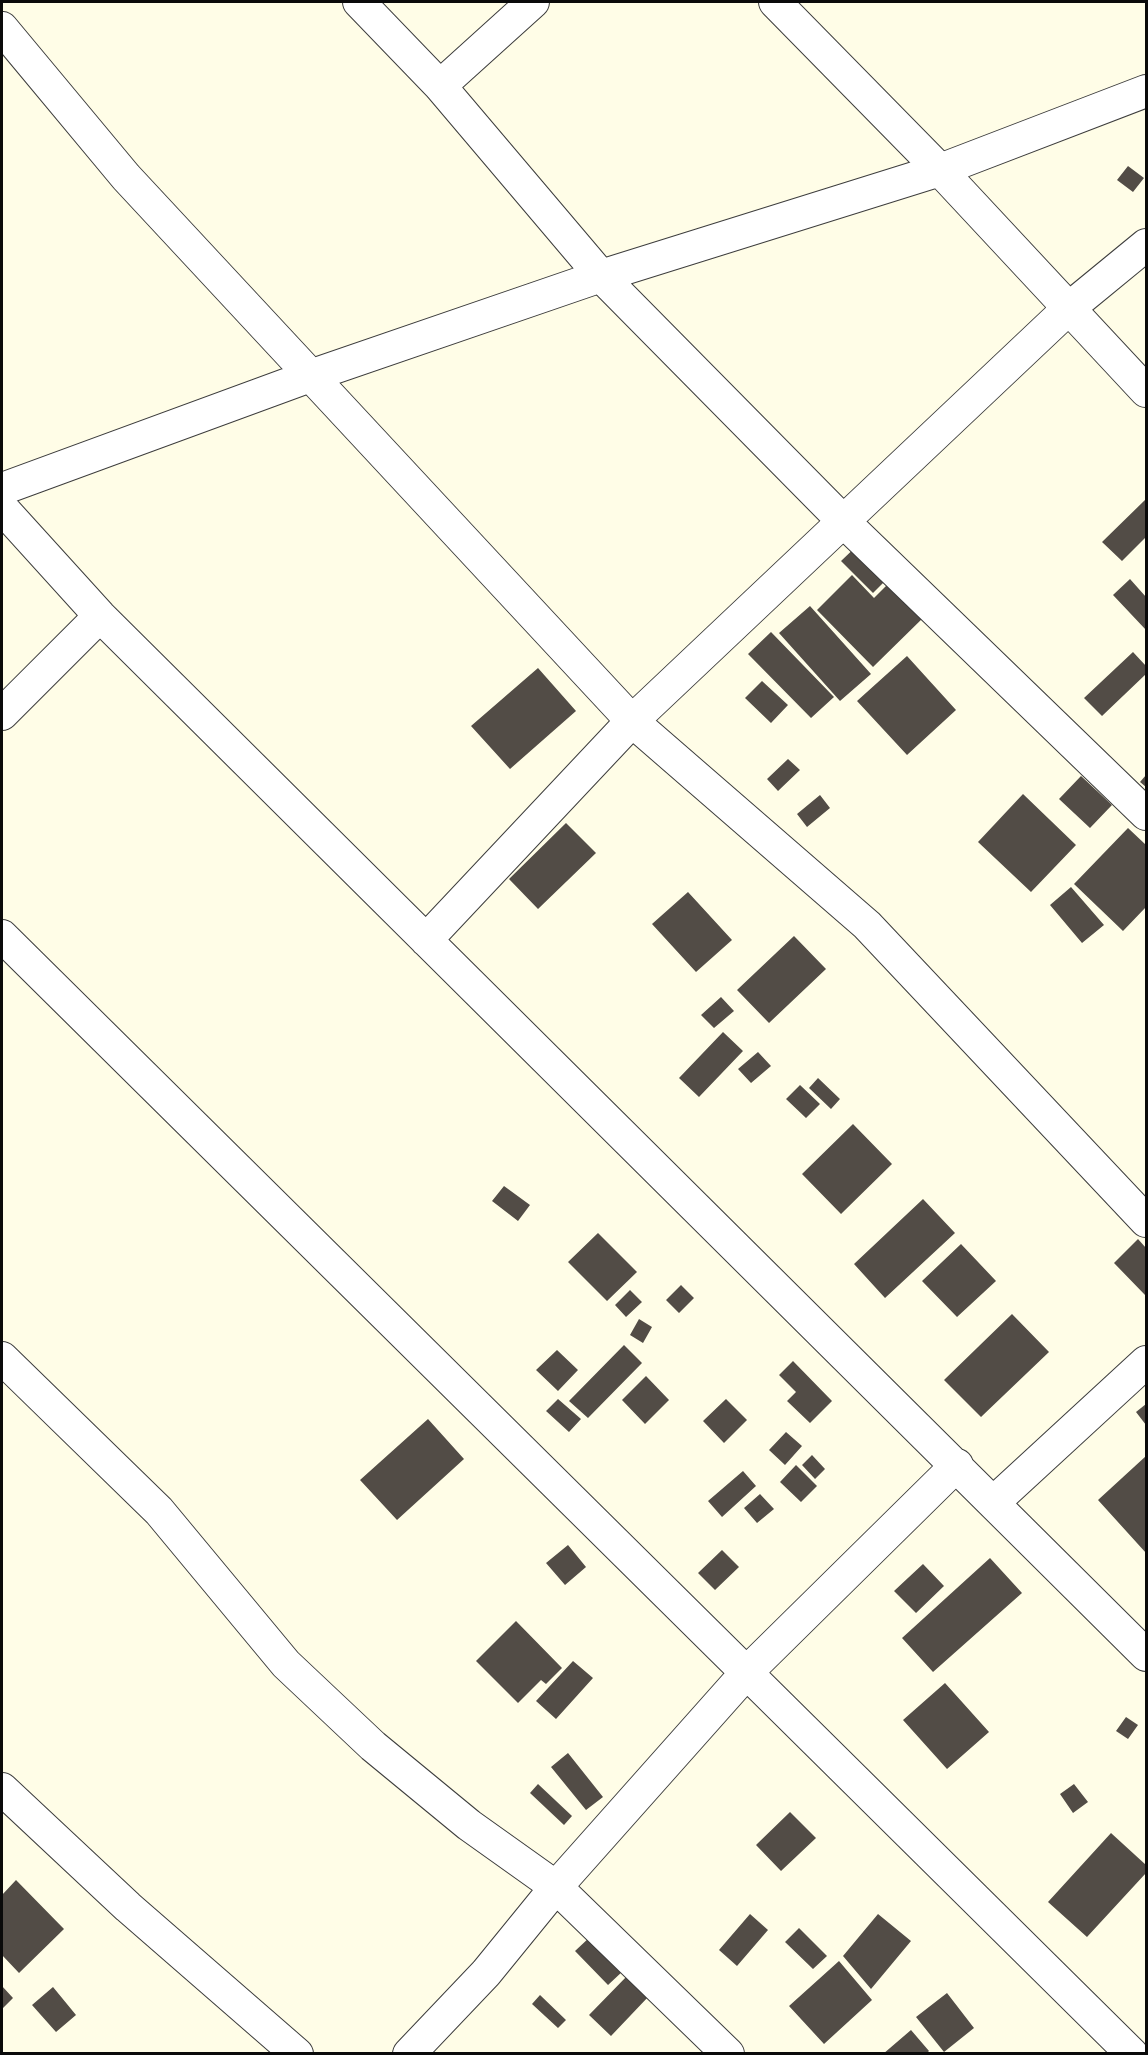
<!DOCTYPE html>
<style>
body{margin:0}
#map{position:relative;width:1148px;height:2055px;overflow:hidden;background:#fffde7;font-family:"Times New Roman",serif}
canvas{display:block}
.frame{position:absolute;inset:0;border:3px solid #0a0a0a;pointer-events:none}
</style>
<div id="map">
<canvas width="1148" height="2055"></canvas>
<div class="frame"></div>
</div>
<script>
const ctx = document.querySelector('canvas').getContext('2d');
ctx.lineJoin = 'round';
function fill(path, color) {
  ctx.fillStyle = color;
  ctx.fill(path, 'evenodd');
}
function toPath(rows) {
  const path = new Path2D();
  for (const r of rows) {
    path.moveTo(r[0], r[1]);
    for (let i = 2; i < r.length; i += 2) path.lineTo(r[i], r[i + 1]);
  }
  return path;
}
function trace(path, color, width, dash) {
  ctx.strokeStyle = color;
  ctx.lineWidth = width;
  ctx.lineCap = dash ? 'butt' : 'round';
  ctx.setLineDash(dash || []);
  ctx.stroke(path);
}
fill(toPath([
 [1128,166,1144,178,1133,192,1117,180],
 [1146,499,1146,537,1122,561,1102,542],
 [863,540,894,572,873,593,841,561],
 [852,575,874,598,890,582,925,616,873,667,817,610],
 [1130,579,1146,597,1146,630,1113,595],
 [810,606,871,674,840,701,779,633],
 [771,632,834,697,811,718,748,654],
 [1133,652,1146,666,1146,674,1102,716,1084,698],
 [907,656,956,710,907,755,857,701],
 [538,668,576,711,510,769,471,726],
 [762,681,788,705,771,723,745,698],
 [788,759,800,770,778,791,767,779],
 [1146,775,1146,787,1140,782],
 [1081,776,1112,805,1090,828,1059,799],
 [1023,794,1076,845,1031,892,978,842],
 [820,795,830,808,807,827,797,814],
 [566,823,596,853,538,909,509,879],
 [1128,828,1146,845,1146,907,1123,931,1074,884],
 [1071,887,1104,925,1082,943,1050,905],
 [688,892,732,940,696,972,652,924],
 [794,936,826,969,769,1023,737,990],
 [721,997,734,1011,714,1028,701,1015],
 [723,1032,743,1051,699,1097,679,1078],
 [758,1052,771,1066,751,1083,738,1069],
 [818,1078,840,1099,831,1109,809,1088],
 [800,1085,820,1104,806,1118,786,1099],
 [853,1124,892,1164,841,1214,802,1174],
 [504,1186,530,1205,518,1221,492,1201],
 [923,1199,955,1233,885,1298,854,1264],
 [598,1233,637,1272,607,1301,568,1262],
 [1138,1239,1146,1248,1146,1296,1114,1263],
 [961,1244,996,1281,957,1317,922,1281],
 [681,1285,694,1298,679,1313,666,1300],
 [630,1290,642,1302,626,1317,615,1305],
 [1012,1314,1049,1352,981,1417,944,1380],
 [639,1319,652,1327,643,1343,630,1335],
 [624,1345,642,1363,588,1418,569,1401],
 [557,1350,578,1370,558,1391,536,1370],
 [793,1361,832,1401,810,1423,787,1401,796,1392,779,1375],
 [646,1376,669,1400,645,1424,622,1400],
 [558,1399,581,1419,569,1432,546,1411],
 [726,1399,747,1420,724,1443,703,1421],
 [1146,1404,1146,1425,1136,1412],
 [428,1419,464,1459,397,1520,360,1480],
 [786,1432,802,1446,785,1465,769,1450],
 [812,1455,825,1469,815,1479,802,1465],
 [1146,1456,1146,1553,1098,1500],
 [796,1465,817,1486,801,1502,780,1482],
 [743,1471,756,1486,722,1517,708,1501],
 [760,1494,774,1509,757,1523,744,1508],
 [568,1545,586,1567,565,1585,546,1563],
 [722,1550,739,1567,715,1590,698,1573],
 [990,1558,1022,1593,933,1672,902,1638],
 [923,1564,944,1586,916,1613,894,1591],
 [516,1621,562,1668,546,1684,541,1680,518,1703,476,1661],
 [573,1661,593,1678,556,1719,536,1701],
 [945,1683,989,1732,947,1769,903,1720],
 [1126,1717,1138,1725,1128,1739,1116,1731],
 [568,1753,603,1797,586,1810,551,1767],
 [538,1784,572,1816,564,1825,530,1793],
 [1074,1784,1088,1802,1073,1813,1060,1794],
 [790,1812,816,1838,781,1871,756,1845],
 [1111,1833,1146,1865,1146,1873,1087,1937,1048,1902],
 [16,1880,64,1929,19,1973,2,1955,2,1895],
 [750,1914,768,1930,737,1966,719,1950],
 [878,1914,911,1941,871,1989,843,1956],
 [799,1928,827,1956,813,1969,785,1942],
 [590,1937,623,1971,608,1985,575,1951],
 [839,1961,872,2000,824,2044,789,2006],
 [628,1975,649,1996,611,2036,589,2015],
 [2,1986,13,1998,2,2009],
 [53,1987,76,2015,56,2032,32,2005],
 [947,1993,974,2028,944,2052,916,2017],
 [540,1995,566,2020,558,2028,532,2004],
 [911,2030,929,2051,926,2054,883,2054]
]), '#524c46');
const street = toPath([
 [359,2,440,86,601,276,843,521,1146,814],
 [775,2,940,170,1146,391],
 [2,28,126,177,632,721,867,925,1146,1221],
 [440,86,533,2],
 [2,489,310,376,601,276,940,170,1146,91],
 [2,508,100,616,1146,1655],
 [2,714,100,616],
 [2,936,1132,2054],
 [426,940,632,721,1068,309,1146,245],
 [2,1358,159,1511,286,1664,373,1746,469,1825,556,1887,728,2054],
 [994,1502,1146,1362],
 [2,1789,128,1907,297,2054],
 [409,2054,486,1973,556,1887,748,1671,957,1465]
]);
trace(street, '#3d3d3d', 34);
trace(street, '#fff', 32);
</script>
